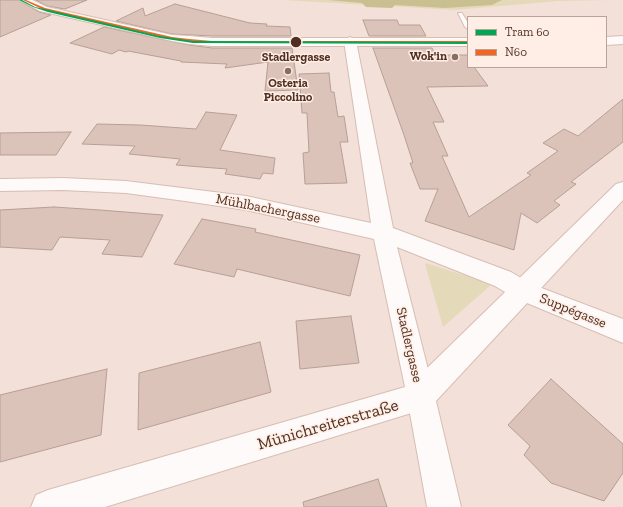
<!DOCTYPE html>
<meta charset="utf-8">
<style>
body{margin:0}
#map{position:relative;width:623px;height:507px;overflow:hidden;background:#f3e0d8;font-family:"Zilla Slab",serif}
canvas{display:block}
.legend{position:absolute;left:467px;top:16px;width:140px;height:52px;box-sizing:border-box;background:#ffeee6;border:1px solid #b9a297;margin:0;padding:5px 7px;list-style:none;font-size:12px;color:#502f20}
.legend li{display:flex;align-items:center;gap:8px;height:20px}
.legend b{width:20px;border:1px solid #b9a297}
</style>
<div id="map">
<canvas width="623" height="507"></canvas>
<ul class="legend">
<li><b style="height:5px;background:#00a651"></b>Tram 60</li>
<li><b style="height:5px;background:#f26522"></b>N60</li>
</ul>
</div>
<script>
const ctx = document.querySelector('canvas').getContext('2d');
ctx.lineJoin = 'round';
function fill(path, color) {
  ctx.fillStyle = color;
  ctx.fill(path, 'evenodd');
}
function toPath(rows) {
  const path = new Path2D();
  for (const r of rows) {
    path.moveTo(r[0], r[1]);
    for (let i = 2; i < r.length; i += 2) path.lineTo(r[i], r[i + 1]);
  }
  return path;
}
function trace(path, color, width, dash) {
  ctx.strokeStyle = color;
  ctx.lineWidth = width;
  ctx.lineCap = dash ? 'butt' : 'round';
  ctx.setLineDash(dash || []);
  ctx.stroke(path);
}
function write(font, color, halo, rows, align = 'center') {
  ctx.font = font + ' "Zilla Slab",serif';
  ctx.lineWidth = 3;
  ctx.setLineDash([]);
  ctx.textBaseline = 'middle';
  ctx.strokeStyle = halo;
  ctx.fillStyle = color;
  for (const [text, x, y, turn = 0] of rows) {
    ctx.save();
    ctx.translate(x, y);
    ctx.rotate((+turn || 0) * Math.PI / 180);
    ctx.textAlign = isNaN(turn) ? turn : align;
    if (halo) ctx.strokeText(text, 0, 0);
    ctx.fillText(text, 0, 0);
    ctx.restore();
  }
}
fill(toPath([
 [284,0,611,0,558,1,455,10],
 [426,263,488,283,490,286,443,327,425,264]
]), '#e4daba');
fill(toPath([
 [328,0,502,0,492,5,445,8,395,5,392,8,366,7,362,3]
]), '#cabf90');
const building = toPath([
 [0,0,18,0,39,12,51,15,0,37,0,0],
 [36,0,87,0,65,9,47,6,36,0],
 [175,4,250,23,267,24,266,26,290,27,291,36,212,36,172,34,116,21,143,8,145,16,175,4],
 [363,20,397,20,399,25,420,25,426,36,369,36,363,20],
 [104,27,189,45,212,48,292,48,298,90,265,91,268,62,225,68,227,64,181,62,181,61,128,51,126,52,119,50,112,54,70,43,104,27],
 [373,48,432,48,436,55,468,55,468,67,474,67,488,86,427,87,444,122,433,122,448,156,442,156,469,217,531,175,527,173,558,151,543,143,564,129,578,136,623,99,623,142,571,182,576,184,554,201,560,205,537,223,521,213,514,250,425,221,438,189,420,189,410,163,413,163,404,135,373,48],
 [329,73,331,92,334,92,338,117,344,116,348,142,340,142,347,183,305,184,303,153,309,152,307,113,302,113,299,74,329,73],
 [206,112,237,115,220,150,275,158,273,174,263,173,260,179,225,174,227,169,176,165,180,159,129,154,135,146,82,144,97,124,140,125,196,129,206,112],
 [71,132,56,155,0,155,0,133,71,132],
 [54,207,100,210,163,215,142,257,102,254,110,240,60,237,52,250,0,247,0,210,54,207],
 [202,219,256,229,255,232,360,255,350,296,237,269,234,277,174,264,202,219],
 [351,316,359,363,300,369,296,321,351,316],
 [260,342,271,392,138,430,139,373,260,342],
 [107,369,101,435,0,462,0,395,107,369],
 [551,379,623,444,623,473,604,501,551,483,524,455,530,446,508,425,551,379],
 [378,479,387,507,304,507,303,502,378,479]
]);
fill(building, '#dbc3b9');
trace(building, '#b69f94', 1);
const lane = toPath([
 [458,13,462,13,468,23,468,29,465,27,458,13]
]);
const street = toPath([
 [350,37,354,39,356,41,393,228,511,272,531,284,623,319,623,343,515,298,495,286,397,247,435,397,431,407,105,507,31,507,36,495,48,490,405,387,374,239,246,210,185,201,126,193,63,190,0,191,0,179,63,178,126,181,246,196,371,223,344,41,346,39,350,37]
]);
const secondary = toPath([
 [19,0,32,0,47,7,172,35,189,36,212,38,468,38,468,46,212,46,189,44,172,41,40,11,19,0],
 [623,36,623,44,606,45,606,37,623,36],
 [623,182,623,200,436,401,461,507,427,507,407,397,411,387,424,371,616,184,623,182]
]);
trace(lane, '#d6beb3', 2);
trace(street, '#d6beb3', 2);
trace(secondary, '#d6beb3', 2);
fill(lane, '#fdfaf9');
fill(street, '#fdfaf9');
fill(secondary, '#fdfaf9');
fill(toPath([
 [23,0,26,0,45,8,172,37,189,39,212,41,468,41,468,43,212,43,189,41,172,39,44,10,23,0]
]), '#f26522');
fill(toPath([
 [19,0,22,0,35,7,49,10,160,36,193,41,468,42,468,44,193,43,160,38,48,12,33,7,19,0]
]), '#00a651');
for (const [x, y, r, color] of [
 [296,42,6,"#502f20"],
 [455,57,4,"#896d60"],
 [288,71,4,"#896d60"]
]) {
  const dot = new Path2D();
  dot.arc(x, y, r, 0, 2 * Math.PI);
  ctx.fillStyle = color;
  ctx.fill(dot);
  trace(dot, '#ffeee6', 1.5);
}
write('bold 12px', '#502f20', '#ffeee6', [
 ["Wok'in",447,57],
 ["Osteria",288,84,"center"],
 ["Piccolino",288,98,"center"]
], 'right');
write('bold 12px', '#502f20', '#ffeee6', [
 ["Stadlergasse",296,58]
]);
write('14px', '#502f20', '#ffeee6', [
 ["Mühlbachergasse",268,209,11],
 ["Suppégasse",573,311,22],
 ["Stadlergasse",409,345,77]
]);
write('17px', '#502f20', '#ffeee6', [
 ["Münichreiterstraße",328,425,-16]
]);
</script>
